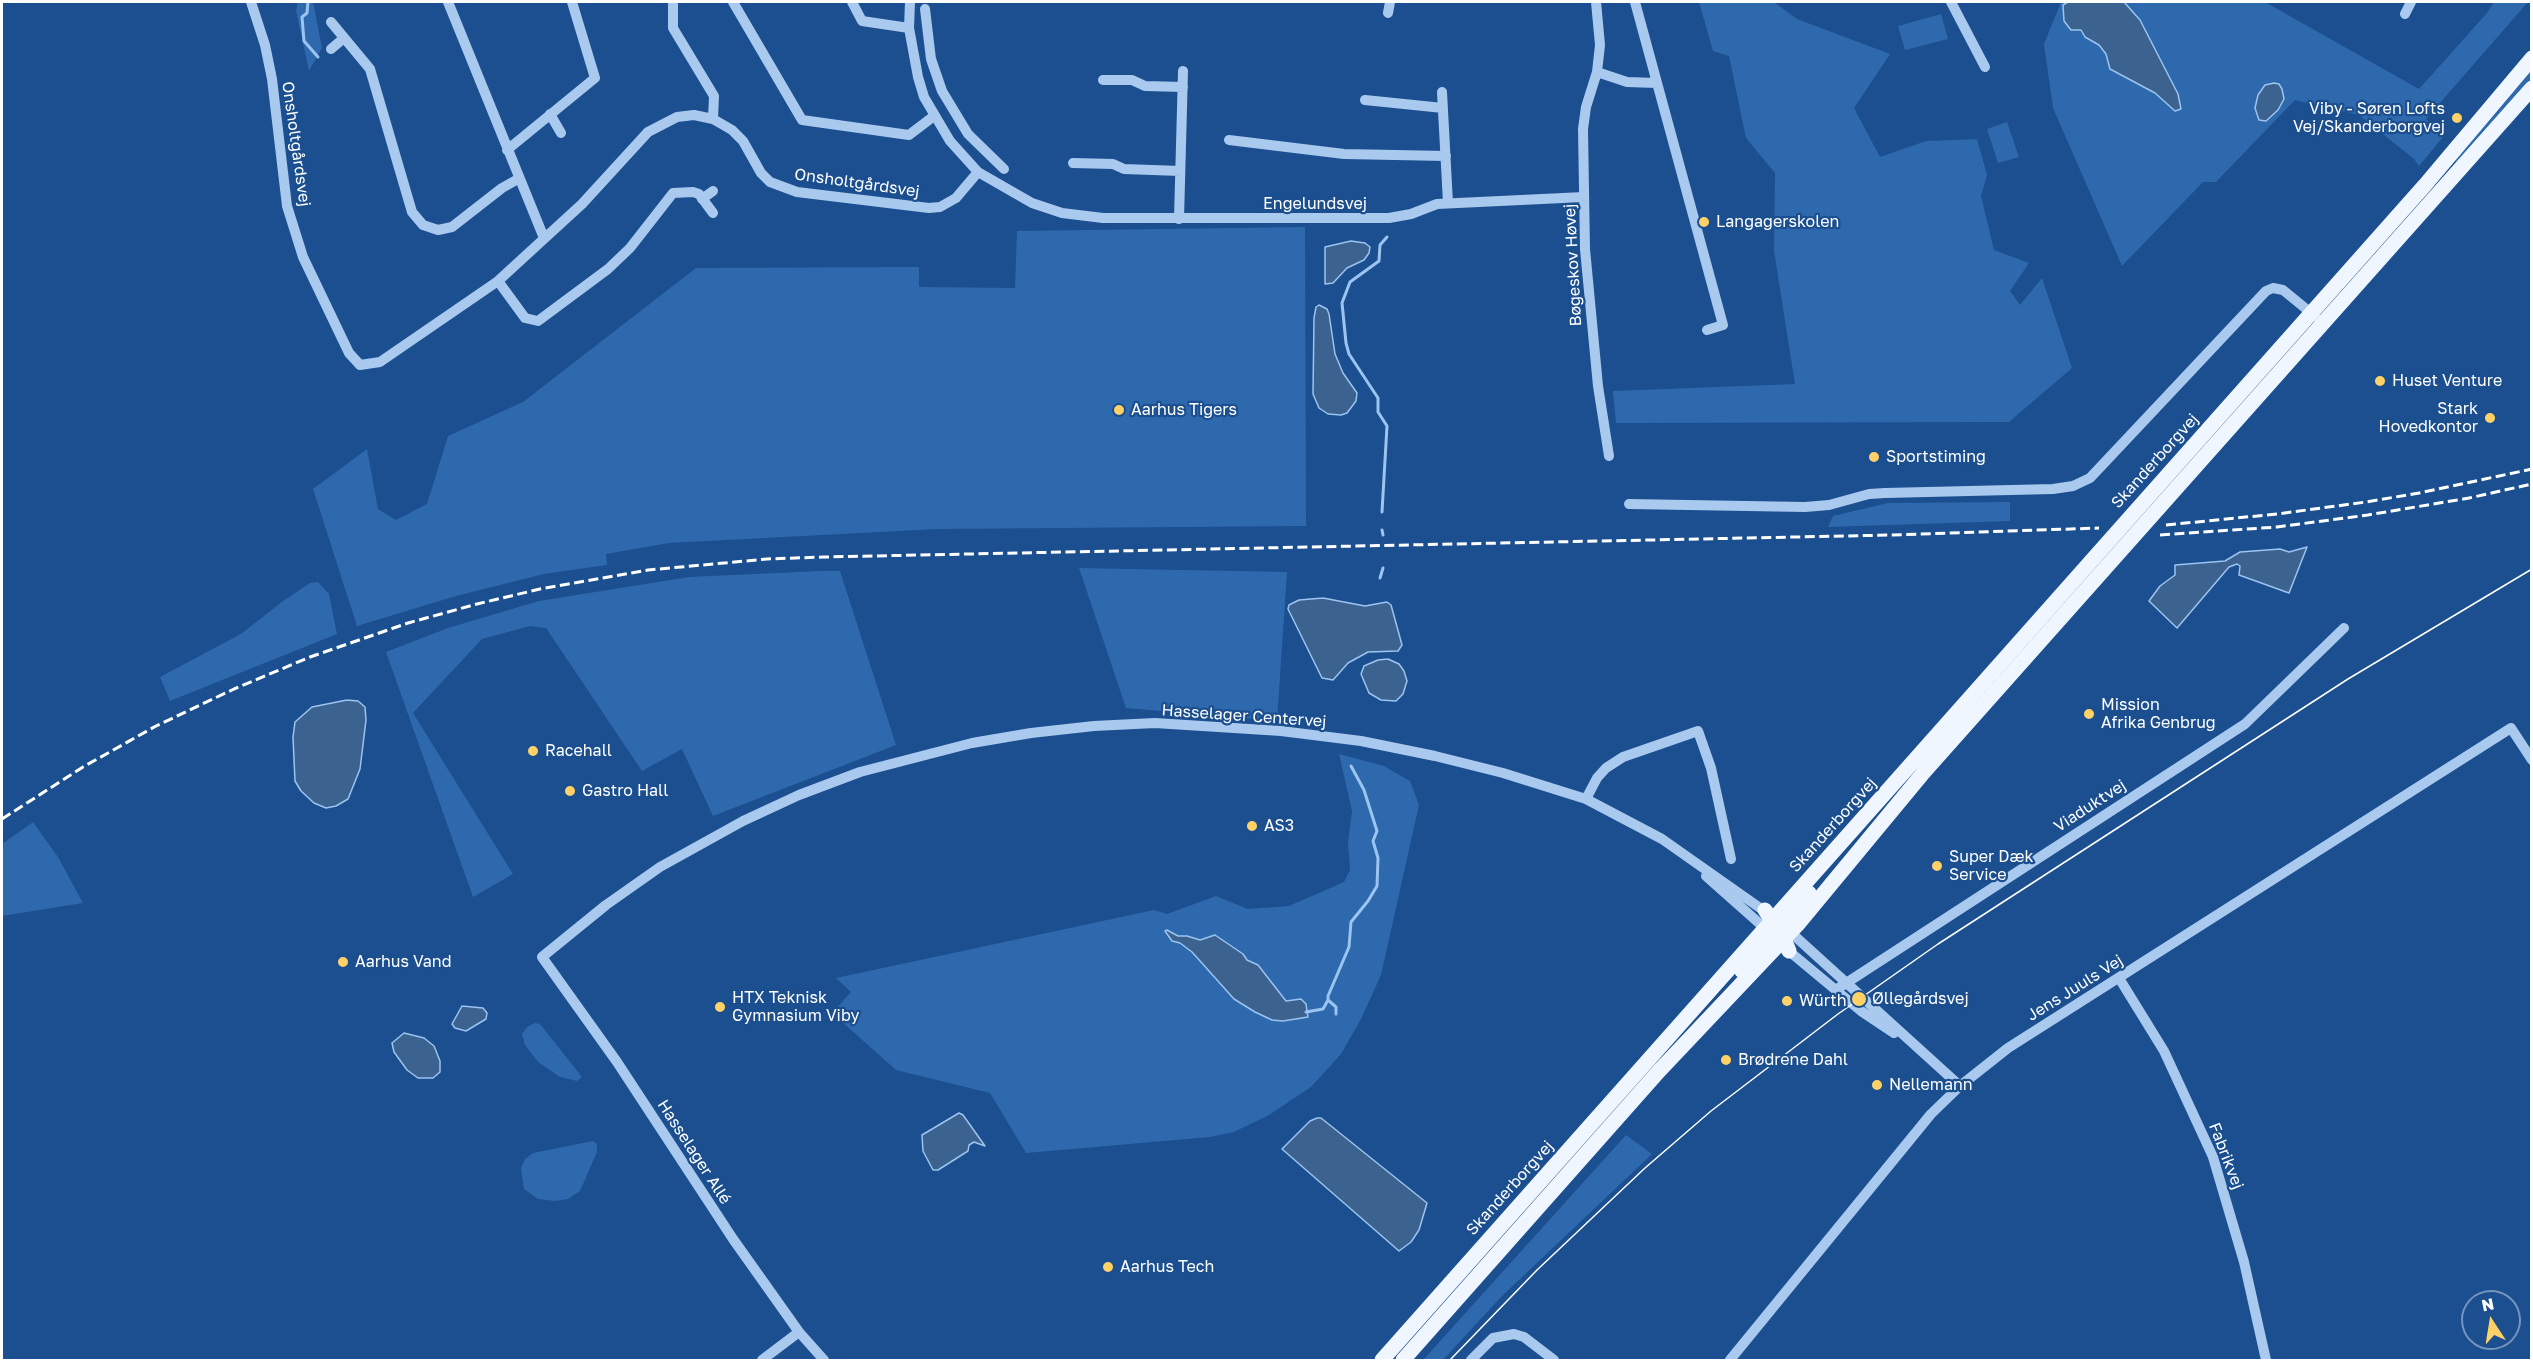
<!DOCTYPE html>
<meta charset="utf-8">
<style>
body{margin:0}
#map{position:relative;width:2533px;height:1362px;overflow:hidden;background:#1b4f8f;font-family:"Golos Text",sans-serif}
canvas{display:block}
.frame{position:absolute;inset:0;border:3px solid #fff;pointer-events:none}
.north{position:absolute;left:2461px;top:1290px;width:60px;height:60px;box-sizing:border-box;background:#1b4f8f;border:2px solid #7695bc;border-radius:50%;rotate:348deg;font-size:16px;font-weight:700;line-height:24px;text-align:center;color:#fff}
.north::after{content:'';display:block;margin:auto;width:21px;height:27px;background:#ffd166;clip-path:polygon(50% 0,100% 100%,50% 72%,0 100%)}
</style>
<div id="map">
<canvas width="2533" height="1362"></canvas>
<div class="frame"></div>
<div class="north">N</div>
</div>
<script>
const ctx = document.querySelector('canvas').getContext('2d');
ctx.lineJoin = 'round';
function fill(path, color) {
  ctx.fillStyle = color;
  ctx.fill(path, 'evenodd');
}
function toPath(rows) {
  const path = new Path2D();
  for (const r of rows) {
    path.moveTo(r[0], r[1]);
    for (let i = 2; i < r.length; i += 2) path.lineTo(r[i], r[i + 1]);
  }
  return path;
}
function trace(path, color, width, dash) {
  ctx.strokeStyle = color;
  ctx.lineWidth = width;
  ctx.lineCap = dash ? 'butt' : 'round';
  ctx.setLineDash(dash || []);
  ctx.stroke(path);
}
function write(font, color, halo, rows, align = 'center') {
  ctx.font = font + ' "Golos Text",sans-serif';
  ctx.lineWidth = 4.5;
  ctx.setLineDash([]);
  ctx.textBaseline = 'middle';
  ctx.strokeStyle = halo;
  ctx.fillStyle = color;
  for (const [text, x, y, turn = 0] of rows) {
    ctx.save();
    ctx.translate(x, y);
    ctx.rotate((+turn || 0) * Math.PI / 180);
    ctx.textAlign = isNaN(turn) ? turn : align;
    if (halo) ctx.strokeText(text, 0, 0);
    ctx.fillText(text, 0, 0);
    ctx.restore();
  }
}
fill(toPath([
 [298,2,313,2,322,48,309,71,296,11],
 [1699,2,1774,2,1797,19,1890,54,1854,108,1880,157,1926,141,1977,139,1987,175,1981,196,1994,250,2029,263,2010,291,2020,305,2042,278,2072,368,2009,422,1616,423,1613,391,1795,384,1774,251,1775,173,1746,138,1729,56,1713,51],
 [2061,2,2265,2,2419,89,2487,13,2494,2,2528,2,2426,119,2443,137,2419,166,2414,159,2359,115,2295,100,2216,182,2203,182,2122,266,2053,108,2044,44],
 [1941,14,1948,39,1905,50,1898,26],
 [2531,67,2531,79,2457,163,2454,160],
 [2007,122,2019,157,1998,163,1987,129],
 [1305,227,1306,526,937,529,669,543,606,554,607,565,544,574,456,596,357,626,313,489,367,449,378,509,396,520,427,504,448,436,523,402,696,268,919,267,919,287,1015,288,1017,231],
 [2010,502,2010,521,1828,527,1833,516,1888,503],
 [1079,568,1287,572,1277,721,1126,708],
 [820,571,840,571,896,745,713,816,682,749,642,771,546,628,530,626,482,639,413,713,513,874,473,897,386,652,448,628,539,601,689,577],
 [318,582,329,594,337,634,170,701,160,677,241,634,283,601,310,583],
 [1339,754,1384,766,1410,781,1419,805,1381,975,1361,1019,1341,1054,1311,1087,1269,1115,1234,1132,1210,1137,1026,1153,990,1093,896,1070,832,1013,851,992,836,978,1154,910,1167,914,1216,896,1248,909,1289,906,1344,882,1350,870,1348,842,1352,811],
 [1167,930,1178,936,1187,936,1200,940,1215,935,1243,954,1247,960,1258,965,1287,1001,1294,999,1308,1017,1283,1021,1273,1020,1255,1012,1234,999,1192,952,1180,943,1171,941],
 [33,822,58,857,83,903,2,916,2,844],
 [535,1023,540,1024,582,1077,577,1081,560,1077,538,1062,525,1045,522,1034,527,1027],
 [1626,1135,1652,1154,1501,1297,1443,1360,1423,1360],
 [593,1141,597,1144,597,1152,580,1191,568,1199,555,1201,538,1199,524,1189,521,1168,525,1159,533,1153]
]), '#2e69ad');
const water = toPath([
 [2068,2,2124,2,2140,20,2178,94,2181,109,2175,111,2155,93,2110,69,2106,54,2099,45,2085,37,2081,30,2071,30,2064,21,2063,5,2068,2],
 [2274,83,2279,84,2282,89,2284,99,2278,110,2266,121,2259,120,2255,108,2258,95,2265,85,2274,83],
 [1351,241,1365,243,1370,247,1369,253,1364,260,1347,268,1333,283,1325,284,1325,247,1351,241],
 [1319,305,1327,309,1329,314,1335,354,1343,373,1357,393,1356,401,1347,413,1341,415,1328,414,1319,408,1313,394,1314,318,1316,307,1319,305],
 [2307,547,2289,593,2239,575,2240,566,2237,564,2229,567,2177,628,2149,601,2160,586,2175,575,2175,565,2225,561,2240,552,2280,549,2289,552,2307,547],
 [1323,598,1365,606,1387,602,1391,605,1402,645,1398,651,1368,652,1348,663,1333,680,1322,678,1288,609,1289,605,1299,600,1323,598],
 [1388,659,1399,664,1404,671,1407,681,1403,694,1396,701,1381,700,1369,693,1361,674,1364,666,1378,660,1388,659],
 [347,700,358,701,365,707,366,720,360,769,348,799,336,806,326,808,314,803,301,791,295,781,293,737,295,722,312,707,347,700],
 [1167,930,1178,936,1187,936,1200,940,1215,935,1243,954,1247,960,1258,965,1286,1001,1301,999,1306,1004,1308,1017,1283,1021,1272,1020,1255,1012,1234,999,1192,952,1180,943,1172,941,1165,931,1167,930],
 [462,1006,483,1008,487,1013,486,1019,466,1031,455,1028,452,1024,462,1006],
 [404,1033,424,1038,434,1046,440,1061,440,1072,433,1078,418,1078,407,1070,394,1052,392,1043,404,1033],
 [959,1113,963,1115,985,1146,974,1142,969,1145,968,1151,938,1170,933,1170,923,1151,922,1135,959,1113],
 [1317,1118,1321,1118,1427,1203,1419,1230,1411,1242,1399,1251,1282,1149,1310,1121,1317,1118]
]);
fill(water, '#3c6290');
trace(water, '#9cc4f0', 1.5);
trace(toPath([
 [308,2,307,13,302,17,304,41,318,57],
 [1382,512,1387,426,1378,412,1378,398,1349,354,1346,343,1342,303,1350,282,1379,261,1380,245,1387,237],
 [1382,530,1383,535],
 [1380,578,1383,568],
 [1328,1000,1336,1007,1336,1014],
 [1306,1012,1323,1009,1328,1000,1328,996,1349,947,1351,922,1368,901,1377,886,1378,858,1373,841,1377,831,1364,790,1351,766]
]), '#9cc4f0', 3);
trace(toPath([
 [251,2,265,45,272,79,287,206,303,257,349,353,360,365,380,362,498,281,582,204,648,132,677,117,694,115,713,119,732,130,743,141,761,173,770,182,797,192,929,208,940,207,956,198,978,172],
 [448,2,544,238],
 [733,2,802,120,909,135,934,116],
 [852,2,862,21,909,28],
 [910,2,909,28,918,77,924,97,950,141,978,172,1032,203,1062,213,1103,218,1389,218,1411,214,1437,204,1584,197],
 [1596,2,1600,45,1597,72,1586,107,1583,129,1585,249,1598,386,1609,456],
 [1635,2,1723,325,1707,330],
 [1951,2,1985,67],
 [673,4,673,28,714,96,713,119],
 [925,9,931,59,942,91,968,134,1004,169],
 [1388,13,1390,2],
 [2405,14,2411,2],
 [331,22,370,69,412,212,423,225,438,230,452,227,502,188,518,179],
 [331,49,344,38],
 [1597,72,1627,82,1657,83],
 [1103,80,1132,80,1145,86,1183,87],
 [1442,92,1448,203],
 [1365,100,1443,108],
 [550,114,561,133],
 [1229,140,1344,154,1446,156],
 [507,150,595,78,572,2],
 [1073,163,1113,164,1124,169,1180,171],
 [702,199,713,191],
 [1179,219,1183,71],
 [498,281,525,318,538,321,608,269,630,248,673,193,693,192,699,194,713,213],
 [1629,504,1805,507,1829,505,1869,494,1885,493,2053,489,2073,486,2090,478,2266,291,2273,288,2283,290,2316,317],
 [1586,799,1597,778,1606,768,1623,757,1698,731,1711,768,1731,859],
 [1706,876,1768,931],
 [1787,929,1960,1086],
 [1784,947,1861,1011,1894,1033],
 [2119,978,2164,1051,2213,1157,2244,1262,2266,1360],
 [1837,989,2245,724,2344,628],
 [762,1360,799,1332],
 [824,1360,799,1332,733,1239,617,1062,542,957,606,905,660,867,743,821,799,795,860,772,972,743,1031,733,1094,726,1155,723,1281,731,1361,741,1435,756,1503,773,1586,799,1662,839,1770,915],
 [1471,1360,1493,1338,1514,1334,1524,1337,1554,1360],
 [1730,1360,1931,1114,1960,1086,2008,1048,2511,728,2532,760]
]), '#a9c9ee', 10);
trace(toPath([
 [1789,951,1784,939,1785,927,1809,893],
 [1742,971,1772,935,1773,928,1772,921,1765,910],
 [1382,1360,2425,185,2532,58],
 [1403,1360,1659,1071,1799,923,1924,772,2532,88]
]), '#f0f6ff', 15);
trace(toPath([
 [1450,1360,1537,1270,1645,1168,1711,1111,1838,1014,1938,944,2348,679,2532,569]
]), '#fff', 1.5);
trace(toPath([
 [2166,525,2277,514,2366,502,2419,493,2532,469],
 [2160,535,2277,527,2368,515,2469,498,2532,484],
 [2,819,83,767,156,726,234,689,310,657,408,623,477,604,540,589,648,570,767,559,824,557,1892,535,2099,528]
]), '#fff', 3, [10, 4.5]);
for (const [x, y, r, color] of [
 [2457,118,6,"#ffd166"],
 [1704,222,6,"#ffd166"],
 [2380,381,6,"#ffd166"],
 [1119,410,6,"#ffd166"],
 [2490,418,6,"#ffd166"],
 [1874,457,6,"#ffd166"],
 [2089,714,6,"#ffd166"],
 [533,751,6,"#ffd166"],
 [570,791,6,"#ffd166"],
 [1252,826,6,"#ffd166"],
 [1937,866,6,"#ffd166"],
 [343,962,6,"#ffd166"],
 [1859,999,8,"#ffd166"],
 [1787,1001,6,"#ffd166"],
 [720,1007,6,"#ffd166"],
 [1726,1060,6,"#ffd166"],
 [1877,1085,6,"#ffd166"],
 [1108,1267,6,"#ffd166"]
]) {
  const dot = new Path2D();
  dot.arc(x, y, r, 0, 2 * Math.PI);
  ctx.fillStyle = color;
  ctx.fill(dot);
  trace(dot, '#1b4f8f', 2);
}
write('16px', '#fff', '#1b4f8f', [
 ["Viby - Søren Lofts",2445,109,"right"],
 ["Vej/Skanderborgvej",2445,127,"right"],
 ["Langagerskolen",1716,222],
 ["Huset Venture",2392,381],
 ["Stark",2478,409,"right"],
 ["Hovedkontor",2478,427,"right"],
 ["Aarhus Tigers",1131,410],
 ["Sportstiming",1886,457],
 ["Mission",2101,705],
 ["Afrika Genbrug",2101,723],
 ["Racehall",545,751],
 ["Gastro Hall",582,791],
 ["AS3",1264,826],
 ["Super Dæk",1949,857],
 ["Service",1949,875],
 ["Aarhus Vand",355,962],
 ["HTX Teknisk",732,998],
 ["Gymnasium Viby",732,1016],
 ["Øllegårdsvej",1872,999],
 ["Würth",1799,1001],
 ["Brødrene Dahl",1738,1060],
 ["Nellemann",1889,1085],
 ["Aarhus Tech",1120,1267]
], 'left');
write('16px', '#fff', '#1b4f8f', [
 ["Onsholtgårdsvej",296,144,82],
 ["Onsholtgårdsvej",857,183,8],
 ["Engelundsvej",1315,204],
 ["Bøgeskov Høvej",1573,265,-93],
 ["Skanderborgvej",2155,461,-48],
 ["Hasselager Centervej",1244,716,4],
 ["Viaduktvej",2090,806,-33],
 ["Skanderborgvej",1833,825,-48],
 ["Jens Juuls Vej",2075,988,-32],
 ["Hasselager Allé",694,1152,57],
 ["Fabrikvej",2226,1156,69],
 ["Skanderborgvej",1510,1188,-48]
]);
</script>
